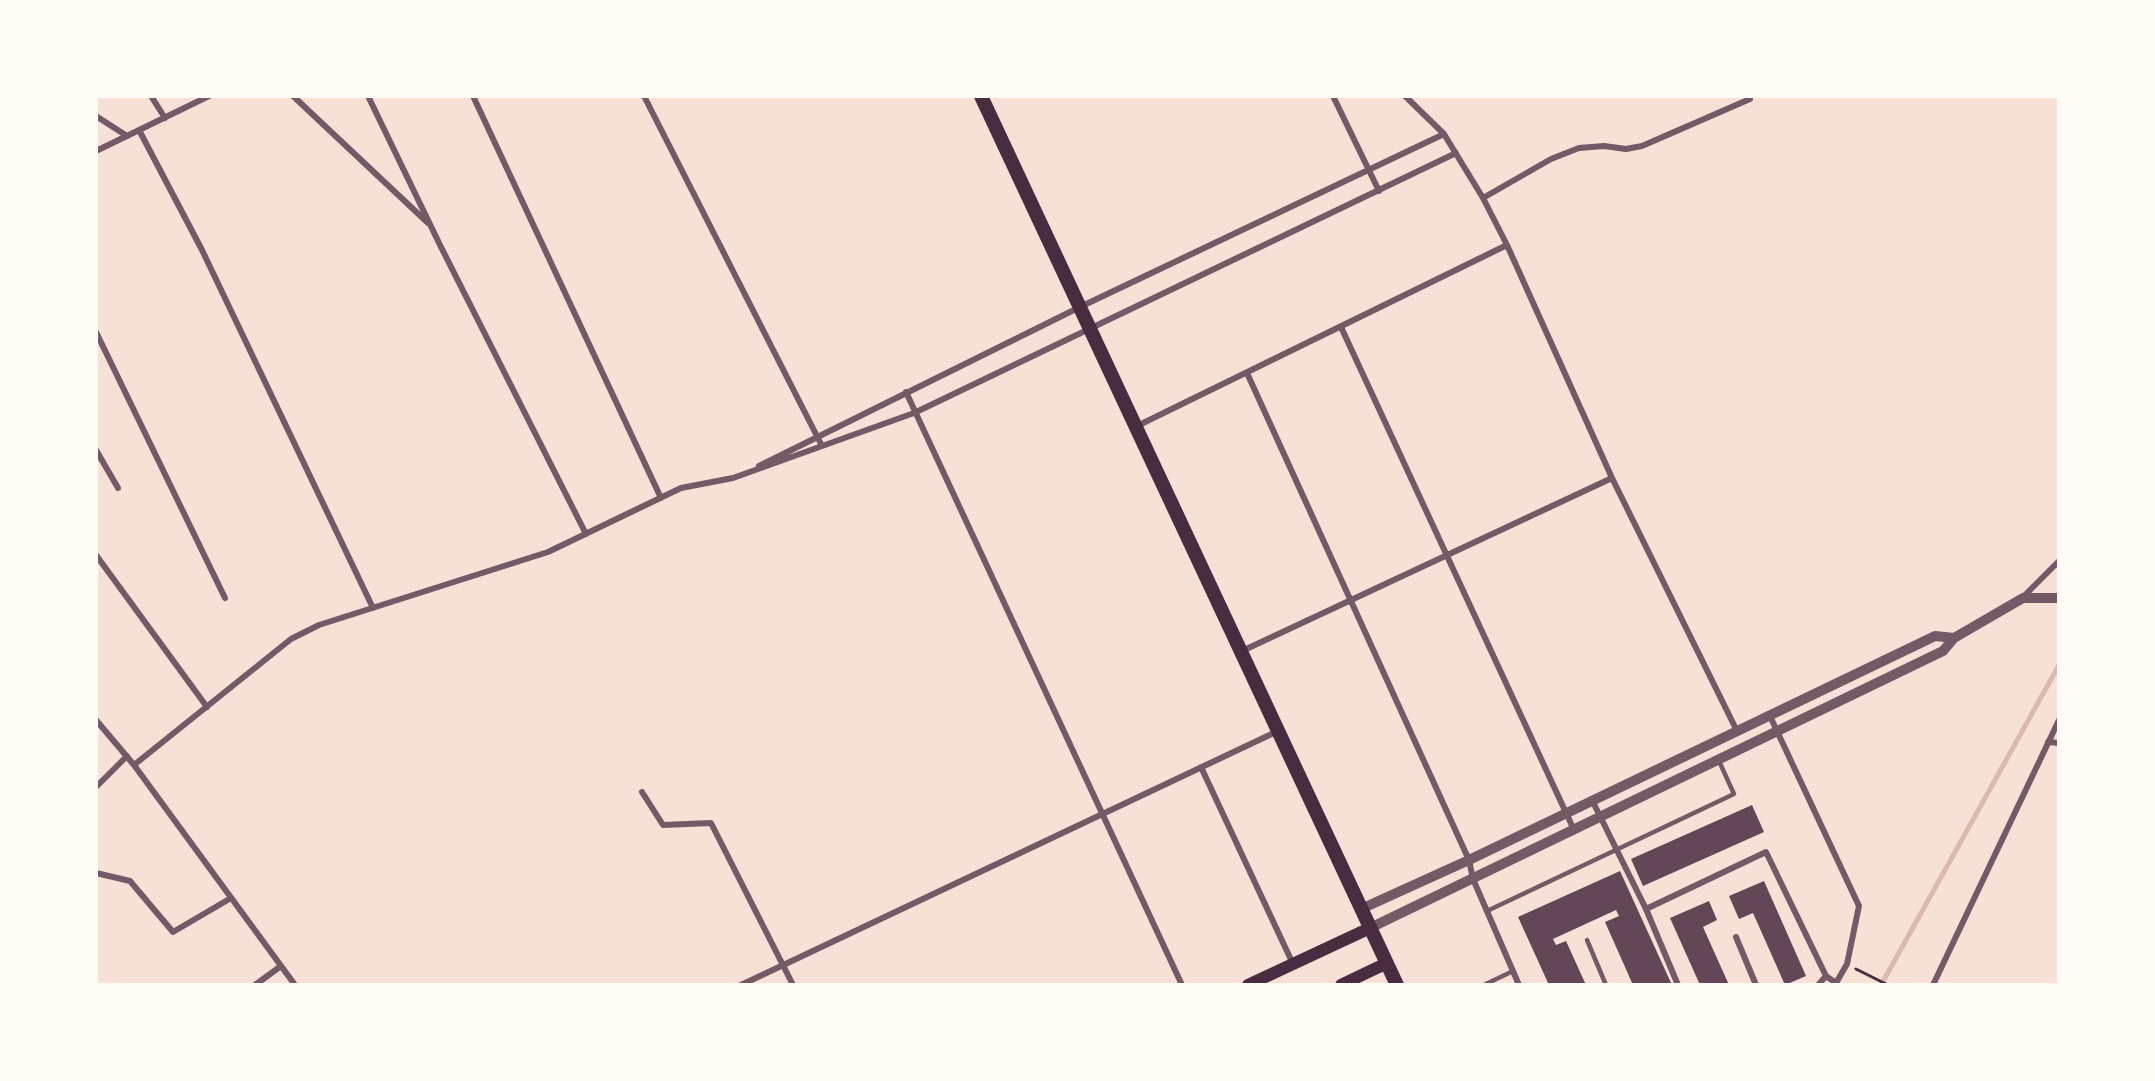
<!DOCTYPE html>
<style>
body{margin:0}
#map{position:relative;width:2155px;height:1081px;overflow:hidden;background:#f7e1d7;font-family:"Golos Text",sans-serif}
canvas{display:block}
.frame{position:absolute;inset:0;border:98px solid #fffaf5;pointer-events:none}
</style>
<div id="map">
<canvas width="2155" height="1081"></canvas>
<div class="frame"></div>
</div>
<script>
const ctx = document.querySelector('canvas').getContext('2d');
ctx.lineJoin = 'round';
function toPath(rows) {
  const path = new Path2D();
  for (const r of rows) {
    path.moveTo(r[0], r[1]);
    for (let i = 2; i < r.length; i += 2) path.lineTo(r[i], r[i + 1]);
  }
  return path;
}
function trace(path, color, width, dash) {
  ctx.strokeStyle = color;
  ctx.lineWidth = width;
  ctx.lineCap = dash ? 'butt' : 'round';
  ctx.setLineDash(dash || []);
  ctx.stroke(path);
}
function fill(path, color) {
  ctx.fillStyle = color;
  ctx.fill(path, 'evenodd');
}
trace(toPath([
 [1881,985,2059,665]
]), '#dcb8b0', 5);
fill(toPath([
 [1752,805,1764,832,1643,886,1631,859],
 [1620,871,1672,985,1633,985,1605,922,1619,916,1616,910,1553,939,1556,945,1566,941,1586,985,1549,985,1518,917],
 [1764,881,1806,976,1785,985,1753,913,1739,919,1729,896],
 [1709,901,1717,920,1703,927,1729,985,1700,985,1670,918]
]), '#644757');
trace(toPath([
 [1856,969,1888,985]
]), '#4a2c40', 3);
trace(toPath([
 [1487,911,1734,794,1719,761],
 [1587,940,1606,985],
 [1484,985,1513,971]
]), '#755966', 4.5);
trace(toPath([
 [151,96,165,118],
 [293,96,428,223],
 [368,96,440,245,586,534],
 [473,96,661,498],
 [644,96,822,446],
 [1333,96,1379,191],
 [1405,96,1444,134,1483,198,1507,245,1612,478,1736,729],
 [96,116,127,136],
 [139,130,202,250,373,608],
 [96,151,209,96],
 [1483,198,1551,159,1579,148,1604,146,1626,149,1642,146,1750,99],
 [1341,327,1574,830],
 [96,332,225,598],
 [1247,373,1469,860,1473,879,1519,985],
 [906,392,1182,985],
 [1137,426,1507,245],
 [96,450,118,488],
 [759,466,1080,307,1444,134],
 [96,555,207,707],
 [2023,597,2059,561],
 [1242,651,1612,478],
 [96,720,134,765],
 [2048,742,2059,743],
 [1201,767,1293,964],
 [96,787,127,756],
 [642,792,663,825,711,823,793,985],
 [1592,800,1646,909,1766,852,1826,976,1836,983,1847,964,1859,906,1769,714],
 [96,873,130,881,173,932,231,898],
 [1646,909,1678,985],
 [1736,937,1756,985],
 [255,985,281,966],
 [295,985,134,765,291,639,319,625,548,552,681,488,733,478,914,413,1456,153],
 [741,985,1278,731],
 [1818,985,1826,976],
 [1933,985,2059,720]
]), '#755966', 6);
trace(toPath([
 [1361,909,1469,860,1935,636,1954,638,2023,598,2059,598],
 [1370,928,1943,651,1954,638]
]), '#755966', 10);
trace(toPath([
 [1248,985,1370,928],
 [1341,985,1387,963]
]), '#4a2c40', 12);
trace(toPath([
 [981,96,1397,985]
]), '#4a2c40', 14);
</script>
